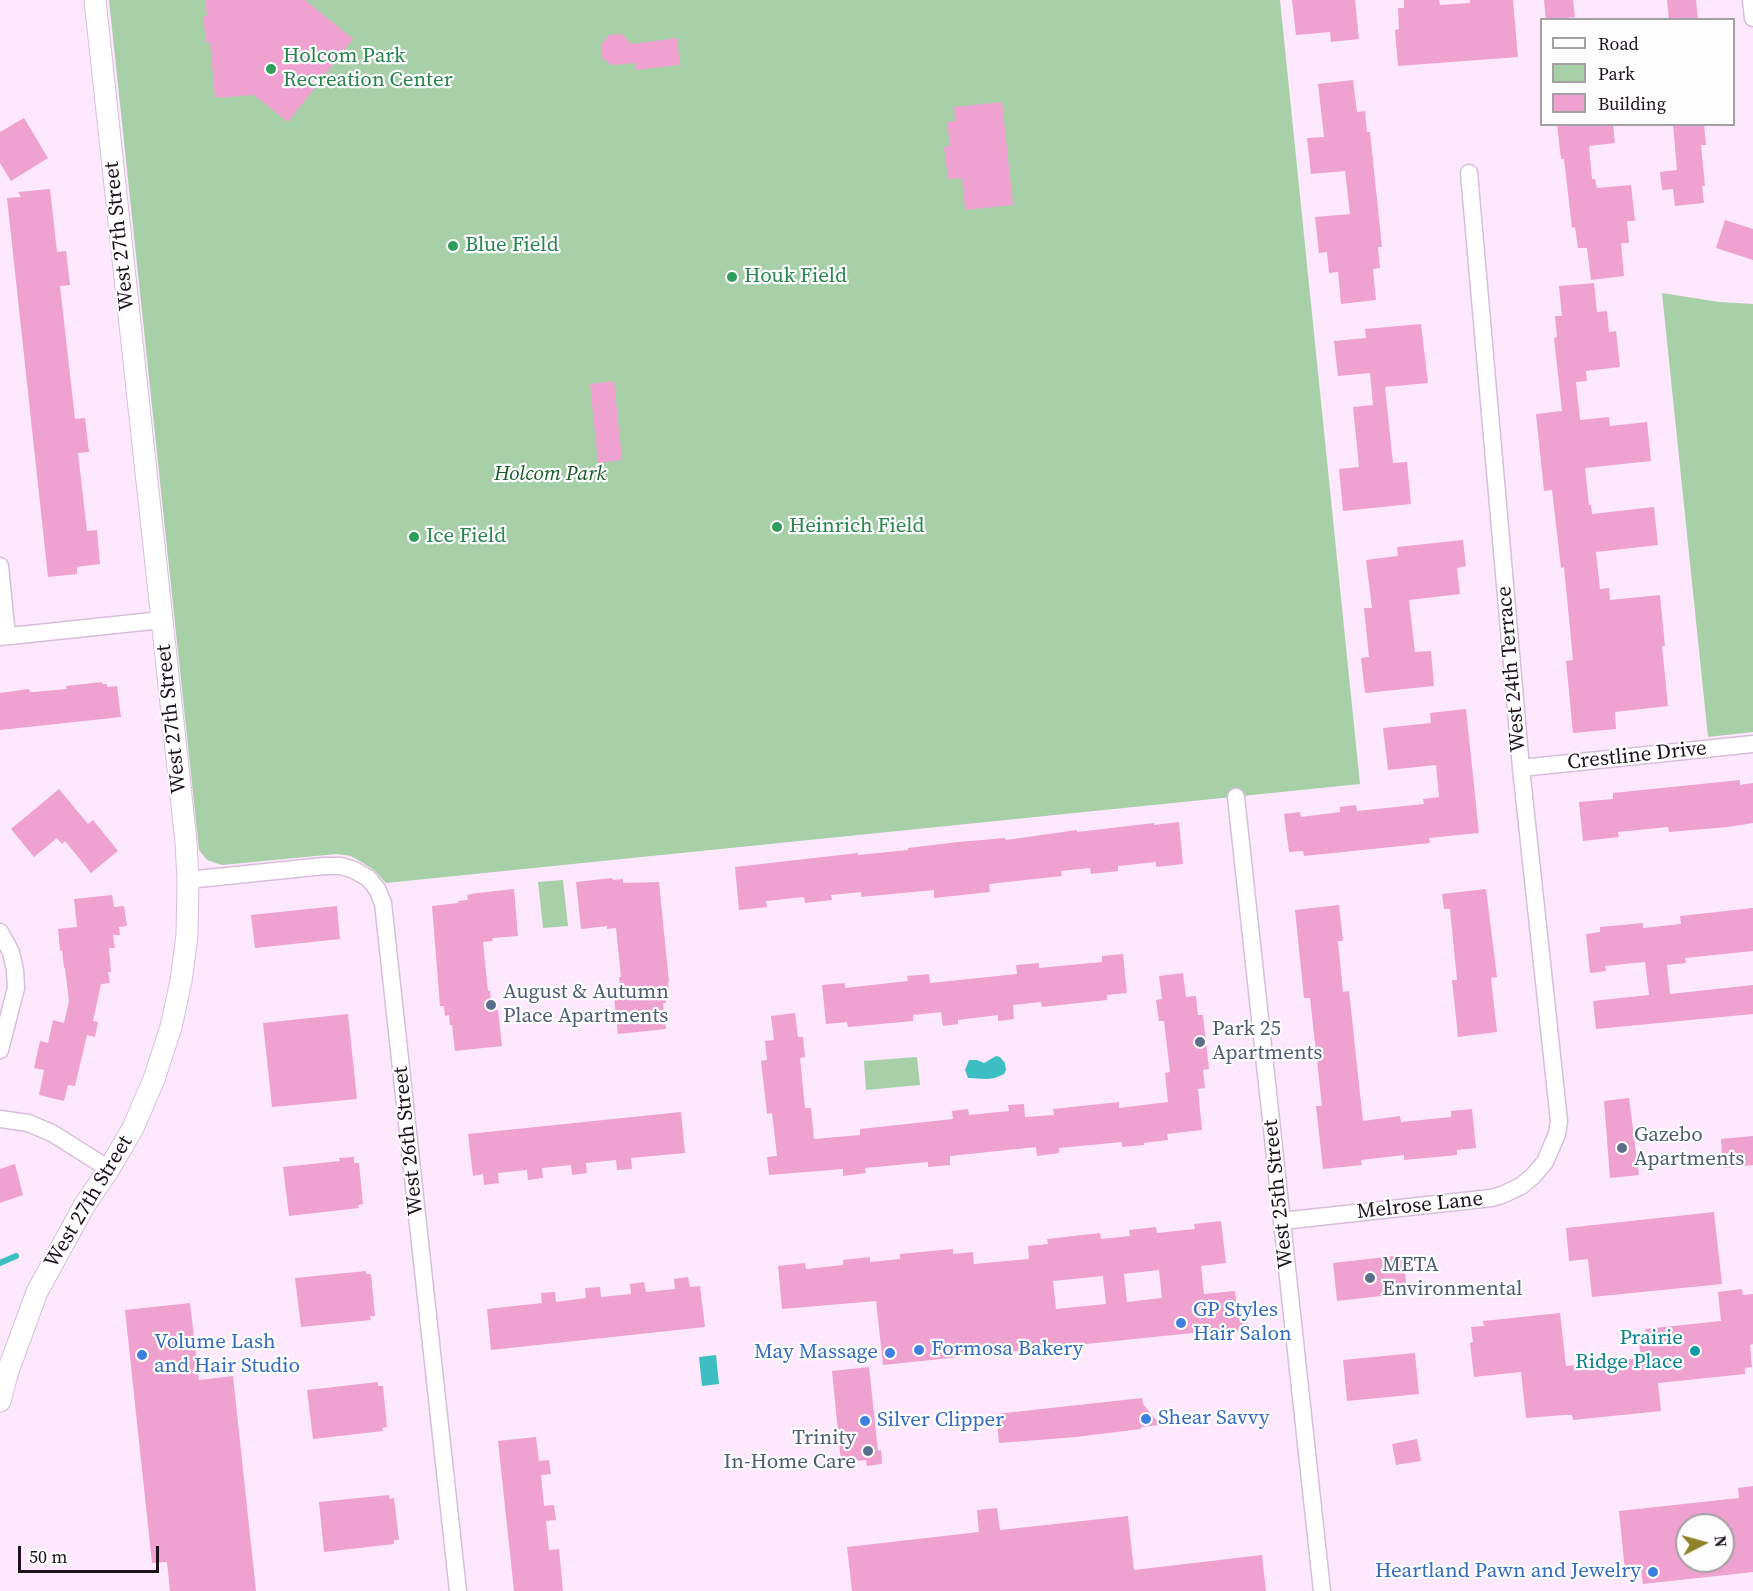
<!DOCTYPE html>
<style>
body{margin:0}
#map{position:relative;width:1753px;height:1591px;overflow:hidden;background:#fde8fe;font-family:"Source Serif 4",serif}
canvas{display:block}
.legend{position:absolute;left:1540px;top:18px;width:195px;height:108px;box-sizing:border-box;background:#fdfdfd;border:2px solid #a39fa3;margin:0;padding:8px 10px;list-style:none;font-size:18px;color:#1c131c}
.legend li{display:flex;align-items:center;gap:12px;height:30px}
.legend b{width:30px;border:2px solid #a39fa3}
.north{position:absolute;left:1675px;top:1513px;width:60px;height:60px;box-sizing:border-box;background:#fdfdfd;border:2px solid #a39fa3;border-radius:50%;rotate:84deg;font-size:16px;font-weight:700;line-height:24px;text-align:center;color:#1c131c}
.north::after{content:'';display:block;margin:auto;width:21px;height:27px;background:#908128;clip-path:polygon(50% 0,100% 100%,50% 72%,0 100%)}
.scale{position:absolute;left:18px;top:1546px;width:141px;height:27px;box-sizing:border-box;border:3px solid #1c131c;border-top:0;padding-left:8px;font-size:18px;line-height:21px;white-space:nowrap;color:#1c131c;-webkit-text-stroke:4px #fdfdfd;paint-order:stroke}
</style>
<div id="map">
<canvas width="1753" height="1591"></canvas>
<ul class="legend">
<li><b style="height:8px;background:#fff"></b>Road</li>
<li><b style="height:16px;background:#a7d0a9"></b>Park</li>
<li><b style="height:16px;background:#efa1d0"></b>Building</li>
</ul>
<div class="north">N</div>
<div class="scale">50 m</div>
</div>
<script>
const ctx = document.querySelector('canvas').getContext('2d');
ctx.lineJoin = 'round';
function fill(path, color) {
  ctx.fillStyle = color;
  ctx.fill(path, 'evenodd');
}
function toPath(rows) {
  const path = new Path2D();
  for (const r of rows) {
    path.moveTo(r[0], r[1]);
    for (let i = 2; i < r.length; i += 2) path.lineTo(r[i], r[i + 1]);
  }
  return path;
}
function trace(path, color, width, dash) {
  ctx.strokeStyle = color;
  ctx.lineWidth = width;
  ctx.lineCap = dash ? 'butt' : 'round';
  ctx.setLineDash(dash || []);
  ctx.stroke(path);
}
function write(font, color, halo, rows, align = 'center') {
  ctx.font = font + ' "Source Serif 4",serif';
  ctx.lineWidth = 4.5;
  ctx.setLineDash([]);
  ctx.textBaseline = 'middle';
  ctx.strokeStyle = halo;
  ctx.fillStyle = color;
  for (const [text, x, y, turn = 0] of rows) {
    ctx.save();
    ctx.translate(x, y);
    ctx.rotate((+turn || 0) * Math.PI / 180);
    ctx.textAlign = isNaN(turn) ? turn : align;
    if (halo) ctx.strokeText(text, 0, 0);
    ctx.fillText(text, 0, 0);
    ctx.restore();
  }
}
fill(toPath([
 [109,0,1280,0,1360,784,386,883,374,870,363,863,351,856,337,854,222,865,207,860,199,850],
 [1662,293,1719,302,1753,304,1753,732,1708,737],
 [563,880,568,926,543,928,538,882],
 [917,1057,920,1085,866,1090,864,1061]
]), '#a7d0a9');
fill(toPath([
 [996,1056,1000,1057,1005,1063,1006,1070,1004,1074,995,1078,987,1079,968,1078,965,1070,969,1060,977,1060,984,1063],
 [716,1355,719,1384,702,1386,699,1357]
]), '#3dbec3');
trace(toPath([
 [0,1263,16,1256]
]), '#3dbec3', 6);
fill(toPath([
 [205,0,305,0,353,39,288,122,254,95,215,98,210,42,206,42,203,16,207,16],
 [1292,0,1355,0,1359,39,1331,42,1330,32,1296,35],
 [1404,0,1439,0,1440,5,1470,3,1470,0,1513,0,1518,57,1398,66,1395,30,1399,29,1398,8,1404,8],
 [1544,0,1573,0,1575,17,1546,20],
 [1667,0,1696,0,1698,20,1669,20],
 [621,34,632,44,677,38,680,65,636,70,636,63,611,65,602,58,601,45,609,35],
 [1353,80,1357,112,1365,111,1367,132,1370,132,1382,247,1378,247,1380,268,1373,269,1376,300,1341,304,1338,272,1329,273,1327,252,1319,253,1315,217,1350,214,1345,171,1311,174,1307,138,1324,137,1318,84],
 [1002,102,1013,205,965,210,962,178,948,179,944,147,950,146,947,122,955,121,954,107],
 [24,118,48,158,11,181,0,163,0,132],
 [1557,124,1613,124,1615,143,1589,146,1592,179,1595,179,1597,188,1631,185,1635,221,1627,221,1629,243,1621,243,1624,276,1591,280,1587,248,1578,248,1575,227,1572,228,1564,159,1561,159],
 [1673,124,1704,124,1706,145,1701,145,1705,186,1702,186,1704,203,1675,206,1673,189,1662,190,1660,172,1677,170],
 [50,189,57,252,66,251,70,285,60,286,75,419,85,418,89,452,78,453,87,531,97,530,100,564,77,567,77,574,48,577,7,198,21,197,18,192],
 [1725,220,1753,229,1753,260,1716,248],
 [1594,283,1597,312,1607,311,1609,332,1616,331,1620,367,1586,371,1587,381,1576,382,1580,420,1609,417,1610,426,1647,422,1651,461,1585,468,1589,505,1591,505,1592,514,1654,507,1658,545,1596,552,1600,589,1609,588,1610,600,1660,595,1665,646,1662,646,1668,706,1615,712,1616,729,1573,733,1566,661,1573,660,1564,567,1561,568,1552,490,1544,491,1536,414,1562,411,1554,338,1557,337,1555,316,1562,316,1559,286],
 [1421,324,1428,383,1385,387,1393,463,1407,462,1411,504,1343,511,1339,469,1359,467,1353,407,1373,405,1370,373,1338,376,1334,341,1366,338,1365,329],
 [614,381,622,460,598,463,590,384],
 [1463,540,1466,566,1457,568,1460,594,1409,600,1415,652,1431,651,1434,686,1365,693,1361,658,1369,657,1364,608,1372,608,1366,560,1398,556,1397,547],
 [102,682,102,684,107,684,107,687,117,686,121,717,0,730,0,693,29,689,30,692,34,692,67,689,66,686],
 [1466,709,1479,833,1429,838,1430,843,1372,849,1304,856,1303,851,1289,852,1284,814,1300,812,1301,817,1340,812,1340,807,1356,805,1357,811,1424,804,1423,799,1439,797,1436,765,1388,770,1383,728,1431,723,1430,713],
 [1740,780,1740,785,1753,783,1753,823,1728,827,1669,832,1668,827,1618,832,1619,837,1583,841,1579,802,1613,799,1613,793],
 [59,789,88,824,93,820,118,851,91,873,65,841,62,844,57,838,34,857,11,829],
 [1179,822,1183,864,1156,867,1156,862,1118,866,1118,871,1091,874,1090,868,1061,871,1062,876,989,884,990,892,934,898,934,890,861,897,861,892,831,895,832,900,805,903,804,897,766,901,767,907,739,910,735,867,858,853,858,855,908,850,908,848,958,842,1005,838,1006,840,1077,830,1077,832,1154,823,1154,825],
 [612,878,613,880,623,879,623,883,659,882,669,982,668,982,669,993,665,993,666,1003,663,1003,666,1029,618,1034,614,998,617,997,616,988,620,987,619,977,621,977,616,928,607,929,607,926,581,929,576,882],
 [514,889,518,936,492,938,493,941,483,942,488,991,490,990,491,1000,495,999,496,1010,498,1010,502,1046,455,1051,452,1025,450,1025,449,1015,445,1016,444,1006,440,1006,432,906,458,903,458,901,468,900,467,895,477,893],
 [1486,889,1497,977,1491,978,1497,1032,1458,1037,1452,980,1457,980,1450,909,1444,909,1442,894],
 [112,895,114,907,124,906,127,926,119,927,120,935,113,935,115,948,109,948,111,972,108,972,110,983,101,984,93,1021,98,1022,95,1037,87,1035,75,1086,68,1085,64,1101,39,1095,44,1070,34,1068,40,1041,48,1043,53,1020,64,1023,69,1001,65,968,64,968,62,950,60,951,58,929,77,927,74,899],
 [1339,905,1343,941,1338,941,1343,992,1349,991,1363,1121,1400,1116,1401,1122,1451,1117,1451,1111,1472,1109,1476,1148,1457,1150,1457,1155,1404,1160,1404,1155,1361,1160,1362,1165,1323,1169,1316,1106,1322,1106,1310,998,1304,998,1295,910],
 [337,906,340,939,255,948,251,915],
 [1753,908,1753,951,1685,958,1686,963,1667,965,1670,994,1753,985,1753,1014,1596,1029,1593,1001,1649,995,1645,962,1605,966,1606,971,1590,973,1586,934,1600,932,1600,927,1643,923,1643,928,1681,924,1680,916],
 [1123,954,1127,993,1107,995,1107,1000,1042,1007,1041,1002,1013,1005,1014,1019,998,1021,998,1015,958,1020,958,1024,943,1026,941,1012,913,1015,913,1021,848,1027,847,1022,826,1024,822,985,845,983,845,988,908,981,907,976,929,974,930,983,1017,974,1016,965,1039,963,1039,968,1102,962,1102,956],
 [1183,973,1186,997,1196,996,1198,1015,1203,1015,1209,1069,1203,1070,1205,1088,1198,1089,1202,1130,1167,1134,1168,1140,1144,1143,1144,1145,1122,1147,1122,1142,1059,1148,1059,1153,1037,1156,1036,1147,950,1156,950,1165,928,1167,928,1162,865,1168,866,1173,843,1176,843,1169,769,1175,767,1157,777,1156,772,1113,767,1114,761,1061,767,1060,765,1041,774,1040,771,1016,795,1013,798,1037,803,1037,805,1057,800,1058,805,1108,811,1108,814,1139,860,1135,860,1129,953,1119,952,1111,968,1109,969,1115,1009,1111,1008,1105,1024,1104,1025,1117,1054,1115,1053,1109,1119,1102,1119,1108,1168,1102,1165,1073,1170,1072,1164,1021,1159,1021,1156,1000,1162,999,1159,976],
 [348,1014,357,1099,272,1107,263,1023],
 [1629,1098,1639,1175,1610,1178,1604,1101],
 [681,1112,685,1153,631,1158,632,1169,617,1170,616,1160,586,1163,587,1173,572,1175,571,1165,542,1168,543,1178,528,1180,527,1170,498,1173,499,1183,484,1185,483,1174,473,1176,468,1134],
 [1753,1136,1753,1165,1723,1168,1721,1139],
 [354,1157,354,1163,359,1163,363,1204,358,1205,359,1208,289,1216,283,1167,340,1161,339,1158],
 [15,1164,23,1195,0,1203,0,1169],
 [1714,1212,1722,1284,1592,1297,1588,1259,1569,1261,1566,1228],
 [1221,1221,1226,1263,1201,1266,1204,1294,1235,1291,1238,1316,1244,1316,1246,1330,1232,1332,1231,1329,883,1365,876,1301,782,1309,778,1266,805,1263,806,1269,843,1265,843,1260,870,1257,870,1262,900,1259,900,1254,953,1249,953,1254,973,1252,974,1264,1029,1259,1028,1246,1048,1244,1047,1239,1100,1233,1101,1239,1130,1236,1129,1230,1156,1227,1157,1233,1195,1229,1194,1224],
 [1159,1270,1162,1298,1127,1302,1124,1274],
 [1103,1276,1106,1304,1056,1309,1053,1281],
 [1403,1255,1407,1293,1337,1301,1333,1263],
 [366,1271,366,1274,371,1274,375,1316,370,1316,371,1320,301,1327,295,1278],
 [688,1277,690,1287,700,1286,705,1327,491,1350,487,1309,542,1303,541,1293,555,1292,556,1302,586,1298,585,1288,600,1287,601,1297,631,1294,630,1284,644,1282,646,1292,675,1289,674,1279],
 [1742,1289,1743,1295,1753,1294,1753,1344,1750,1345,1752,1367,1745,1368,1745,1374,1658,1383,1661,1411,1573,1420,1572,1415,1565,1415,1526,1418,1521,1372,1474,1377,1470,1343,1473,1342,1471,1327,1484,1326,1483,1321,1560,1313,1566,1366,1641,1358,1638,1335,1646,1335,1645,1329,1721,1321,1718,1292],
 [190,1303,199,1380,233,1376,256,1591,170,1591,167,1562,152,1563,125,1310],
 [1415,1353,1419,1394,1347,1401,1343,1360],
 [869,1367,878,1451,881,1450,882,1464,867,1466,866,1460,841,1462,832,1371],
 [378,1382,378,1386,383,1386,387,1427,382,1428,383,1431,313,1439,307,1390],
 [1142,1398,1143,1404,1160,1425,1141,1427,1141,1429,1076,1437,999,1443,996,1414],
 [536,1437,539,1461,549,1460,551,1474,541,1475,544,1506,554,1505,556,1520,546,1521,549,1550,559,1549,563,1591,514,1591,498,1441],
 [1417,1439,1421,1461,1396,1465,1392,1444],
 [1753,1486,1753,1572,1643,1584,1641,1569,1625,1571,1619,1511,1739,1498,1738,1488],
 [1687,1525,1723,1525,1723,1561,1687,1561],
 [389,1495,390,1499,394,1498,399,1540,394,1540,394,1544,324,1552,319,1502],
 [997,1508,1000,1530,1128,1516,1134,1570,1262,1555,1266,1591,852,1591,847,1547,979,1532,977,1510]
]), '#efa1d0');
const minor = toPath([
 [1751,0,1753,18],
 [0,566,7,636],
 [0,637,162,620],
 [1521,768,1753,744],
 [1236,797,1322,1591],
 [188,880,324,866,341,866,354,870,368,878,377,889,383,903,458,1591],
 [0,932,11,952,15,970,16,988,0,1050],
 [0,1119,28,1123,52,1133,109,1169],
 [1282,1221,1491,1198,1502,1195,1521,1186,1533,1176,1545,1162,1557,1134,1559,1121,1521,768,1469,173]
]);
const tertiary = toPath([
 [0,1401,8,1371,37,1292,84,1206,109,1169,133,1128,154,1079,171,1027,181,981,187,935,188,880,186,842,95,0]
]);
trace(minor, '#d9bed9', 19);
trace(tertiary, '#d9bed9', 23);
trace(minor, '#fff', 16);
trace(tertiary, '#fff', 21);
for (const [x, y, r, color] of [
 [271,69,6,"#2e9e5b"],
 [453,246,6,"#2e9e5b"],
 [732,277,6,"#2e9e5b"],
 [777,527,6,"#2e9e5b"],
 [414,537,6,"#2e9e5b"],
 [491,1005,6,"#5c6f8a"],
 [1200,1042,6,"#5c6f8a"],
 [1622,1148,6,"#5c6f8a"],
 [1370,1278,6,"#5c6f8a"],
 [1181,1323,6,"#3f7fe0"],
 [919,1350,6,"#3f7fe0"],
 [1695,1351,6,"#0f9aa8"],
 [890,1353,6,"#3f7fe0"],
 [142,1355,6,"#3f7fe0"],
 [1146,1419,6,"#3f7fe0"],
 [865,1421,6,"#3f7fe0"],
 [868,1451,6,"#5c6f8a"],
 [1653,1572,6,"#3f7fe0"]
]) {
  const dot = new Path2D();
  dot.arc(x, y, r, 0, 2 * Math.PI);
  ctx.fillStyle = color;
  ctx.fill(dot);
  trace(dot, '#fdfdfd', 2);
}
write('21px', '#27864d', '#fdfdfd', [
 ["Holcom Park",283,57],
 ["Recreation Center",283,81],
 ["Blue Field",465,246],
 ["Houk Field",744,277],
 ["Heinrich Field",789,527],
 ["Ice Field",426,537]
], 'left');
write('21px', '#1c131c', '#fdfdfd', [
 ["West 27th Street",120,236,-96],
 ["West 24th Terrace",1512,669,-95],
 ["West 27th Street",172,719,-96],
 ["Crestline Drive",1637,756,-6],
 ["West 26th Street",409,1141,-96],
 ["West 25th Street",1279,1194,-96],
 ["West 27th Street",89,1202,-59],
 ["Melrose Lane",1420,1206,-6]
]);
write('italic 21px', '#175d25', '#fdfdfd', [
 ["Holcom Park",550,475]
]);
write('21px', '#4e5e75', '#fdfdfd', [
 ["August & Autumn",503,993],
 ["Place Apartments",503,1017],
 ["Park 25",1212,1030],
 ["Apartments",1212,1054],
 ["Gazebo",1634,1136],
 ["Apartments",1634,1160],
 ["META",1382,1266],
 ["Environmental",1382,1290],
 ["Trinity",856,1439,"right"],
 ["In-Home Care",856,1463,"right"]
], 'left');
write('21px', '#366cbe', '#fdfdfd', [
 ["GP Styles",1193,1311],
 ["Hair Salon",1193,1335],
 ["Volume Lash",154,1343],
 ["and Hair Studio",154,1367],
 ["Formosa Bakery",931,1350],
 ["May Massage",878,1353,"right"],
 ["Shear Savvy",1158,1419],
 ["Silver Clipper",877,1421],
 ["Heartland Pawn and Jewelry",1641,1572,"right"]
], 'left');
write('21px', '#0d838f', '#fdfdfd', [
 ["Prairie",1683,1339],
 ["Ridge Place",1683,1363]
], 'right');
</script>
